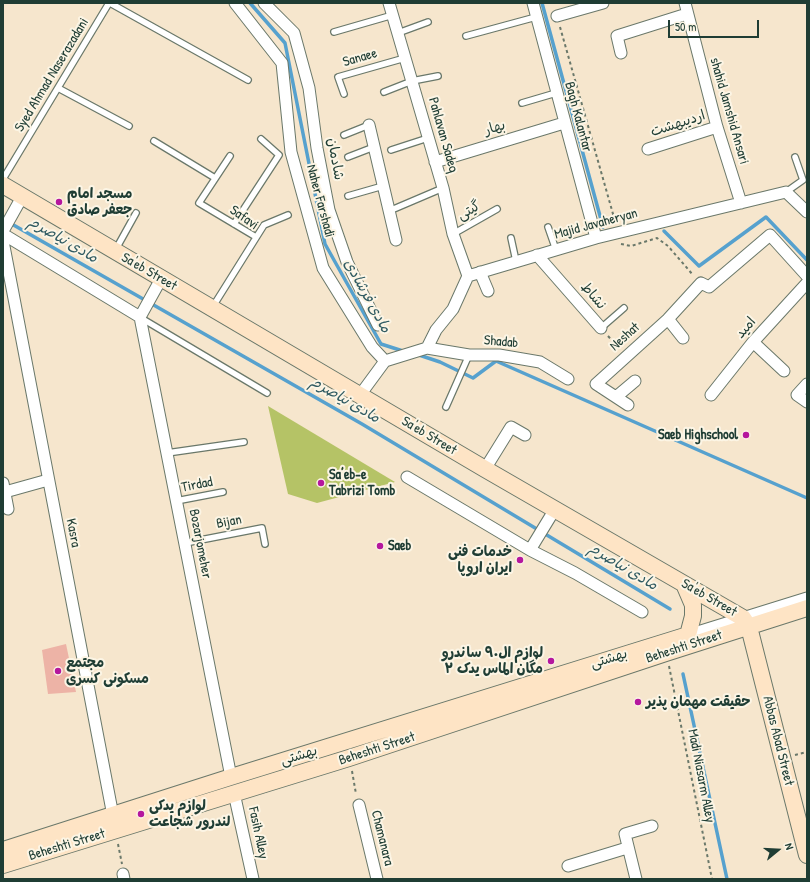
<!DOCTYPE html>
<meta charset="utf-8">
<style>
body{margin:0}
#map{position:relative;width:810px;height:882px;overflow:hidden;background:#f6e6cd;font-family:"Patrick Hand",sans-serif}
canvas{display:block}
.frame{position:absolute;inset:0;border:4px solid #1f3d34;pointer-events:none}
.north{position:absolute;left:758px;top:830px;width:40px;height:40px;-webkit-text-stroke:3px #fcf5e5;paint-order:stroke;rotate:72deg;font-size:11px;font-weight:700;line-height:16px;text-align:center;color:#1f3d34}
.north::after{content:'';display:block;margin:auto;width:14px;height:18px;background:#1f3d34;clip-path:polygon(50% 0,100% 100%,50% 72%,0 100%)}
.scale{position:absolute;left:668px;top:20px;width:91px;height:18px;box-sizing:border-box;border:2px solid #1f3d34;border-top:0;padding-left:5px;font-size:12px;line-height:14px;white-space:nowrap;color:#1f3d34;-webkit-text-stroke:3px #fcf5e5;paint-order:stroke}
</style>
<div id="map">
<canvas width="810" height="882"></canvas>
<div class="frame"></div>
<div class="north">N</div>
<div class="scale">50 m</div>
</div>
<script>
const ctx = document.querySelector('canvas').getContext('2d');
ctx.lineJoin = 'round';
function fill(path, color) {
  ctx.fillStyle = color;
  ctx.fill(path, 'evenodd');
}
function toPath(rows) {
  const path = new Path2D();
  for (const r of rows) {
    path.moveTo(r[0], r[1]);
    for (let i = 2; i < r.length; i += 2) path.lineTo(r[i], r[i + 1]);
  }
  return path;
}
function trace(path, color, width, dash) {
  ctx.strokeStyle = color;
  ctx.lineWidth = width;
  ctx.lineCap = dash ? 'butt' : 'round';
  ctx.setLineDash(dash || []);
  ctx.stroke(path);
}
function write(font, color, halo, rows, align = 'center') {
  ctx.font = font + ' "Patrick Hand","Playpen Sans Arabic",sans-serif';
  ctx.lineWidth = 4;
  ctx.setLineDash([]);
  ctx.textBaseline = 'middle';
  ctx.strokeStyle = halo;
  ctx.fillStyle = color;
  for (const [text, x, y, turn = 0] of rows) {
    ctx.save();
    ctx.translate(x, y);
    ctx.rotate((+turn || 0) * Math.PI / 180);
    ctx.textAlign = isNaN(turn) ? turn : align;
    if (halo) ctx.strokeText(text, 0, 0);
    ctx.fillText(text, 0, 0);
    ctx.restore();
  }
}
fill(toPath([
 [268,406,395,482,317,503,288,494]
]), '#b5c366');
trace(toPath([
 [250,3,285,43,325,244,381,344,406,352],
 [542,3,603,227],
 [3,219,362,424,670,609],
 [664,231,699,266,766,217,807,260],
 [416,354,440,362,473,378,496,361,807,498],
 [683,674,727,879]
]), '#56a1ce', 3.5);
fill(toPath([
 [66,644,76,692,48,694,42,650]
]), '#edb3a6');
const lane = toPath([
 [110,3,248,80],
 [334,32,393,15],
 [398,33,428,22],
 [466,36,536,17],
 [58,88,129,126],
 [384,92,412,81,438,76],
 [344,94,338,77,405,58],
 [522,103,556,93],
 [344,135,369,125],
 [154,141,215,178],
 [391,150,428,138],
 [230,156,199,203,256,237],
 [348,157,374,147],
 [3,179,109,3],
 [786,192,803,180,795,157],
 [348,196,383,186],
 [389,211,443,188],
 [234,224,279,155,261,139],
 [548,227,556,250],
 [453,234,497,209],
 [511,238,516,261],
 [116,249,136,213],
 [212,308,264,225,288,215],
 [141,318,267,393],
 [601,328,624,308],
 [446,407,469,355],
 [167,453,244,442],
 [176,501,223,492],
 [185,543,262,528,265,544]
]);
const street = toPath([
 [235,3,282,63,291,152,323,268,372,347,385,361],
 [264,3,294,33,309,88,317,148,329,210,347,262,378,325],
 [389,3,443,188,453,234,468,276],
 [533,3,596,238],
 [685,3,717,127,741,203],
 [557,16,603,3],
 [621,53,617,36,687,14],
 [369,125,396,240],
 [648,149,717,127],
 [435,162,564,123],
 [3,231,22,197],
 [3,234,140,317],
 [3,241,114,821],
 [537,255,601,328],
 [480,272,488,291],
 [140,317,231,777],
 [140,317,161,279],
 [668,319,683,338],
 [753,342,784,371],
 [427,348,436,330,453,309,468,276,596,238,786,192,807,212],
 [385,361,427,348,469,355,499,355,540,362,568,379],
 [807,384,797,395,807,402],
 [360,395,385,361],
 [711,395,753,342,807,283],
 [616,397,635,381],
 [628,405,596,384,668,319,701,283,709,287,770,235,807,276],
 [485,469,511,427,525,435],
 [407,477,530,550,575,573,642,612],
 [3,483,8,509],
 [5,492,48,480],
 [530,550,555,509],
 [688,635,807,598],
 [234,793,253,879],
 [359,805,377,879],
 [568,866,627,848],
 [123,874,124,879],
 [636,879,625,834,652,826]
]);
const secondary = toPath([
 [3,185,485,469,743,618,749,627,807,855],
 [3,850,231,777,688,635,693,616,693,605,684,584],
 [3,865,349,758,666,653,807,608]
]);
trace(lane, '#6a786a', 8);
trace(street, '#6a786a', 13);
trace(secondary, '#6a786a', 18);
trace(toPath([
 [560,27,615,221],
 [621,244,631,246,657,238,668,246,693,275],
 [608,336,619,348],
 [669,666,712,879],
 [795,755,807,752],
 [352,771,356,794],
 [118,844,122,864]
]), '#6a786a', 2, [3, 3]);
trace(lane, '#fff', 5.5);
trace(street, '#fff', 11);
trace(secondary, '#fee4c5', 16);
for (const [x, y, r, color] of [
 [59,202,4,"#b5179e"],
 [746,435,4,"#b5179e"],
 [321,483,4,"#b5179e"],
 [380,546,4,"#b5179e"],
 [520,560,4,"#b5179e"],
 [551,661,4,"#b5179e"],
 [58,671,4,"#b5179e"],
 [638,702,4,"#b5179e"],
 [141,814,4,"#b5179e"]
]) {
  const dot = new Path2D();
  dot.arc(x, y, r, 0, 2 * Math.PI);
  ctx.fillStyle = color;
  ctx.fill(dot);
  trace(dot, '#fcf5e5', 1.5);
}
write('14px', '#1f3d34', '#fcf5e5', [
 ["Sanaee",360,58,-16],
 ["Syed Ahmad Naserazadani",52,75,-59],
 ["shahid Jamshid Ansari",729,111,74],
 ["Bagh Kalantar",578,117,75],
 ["اردیبهشت",678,124,-18],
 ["بهار",495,128,-17],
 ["Pahlavan Sadeq",443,135,74],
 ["شادمان",335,159,80],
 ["Naher Farshadi",320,201,75],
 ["گیتی",469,211,-29],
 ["Safavi",244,218,35],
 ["Majid Javaheryan",596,224,-15],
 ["Sa'eb Street",149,272,30],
 ["نشاط",593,296,49],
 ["امید",746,328,-49],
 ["Neshat",625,337,-42],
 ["Shadab",501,342,5],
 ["Sa'eb Street",429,436,31],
 ["Tirdad",197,485,-11],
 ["Bijan",229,522,-11],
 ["Kasra",73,533,79],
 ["Bozarjomeher",200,544,79],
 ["Sa'eb Street",709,598,30],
 ["Beheshti Street",684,647,-18],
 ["بهشتی",609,659,-17],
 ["Abbas Abad Street",778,741,76],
 ["Beheshti Street",377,749,-18],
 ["بهشتی",299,756,-17],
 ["Madi Niasarm Alley",701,776,79],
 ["Fasih Alley",258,833,78],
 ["Chamanara",382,838,76],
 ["Beheshti Street",67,845,-17]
]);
write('bold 14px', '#1f3d34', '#fcf5e5', [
 ["مسجد امام",67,194],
 ["جعفر صادق",67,210],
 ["Saeb Highschool",738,435,"right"],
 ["Sa’eb-e",329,475],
 ["Tabrizi Tomb",329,491],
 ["Saeb",388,546],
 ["خدمات فنی",512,552,"right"],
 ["ایران اروپا",512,568,"right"],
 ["لوازم ال۹۰ ساندرو",543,653,"right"],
 ["مگان الماس یدک ۲",543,669,"right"],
 ["مجتمع",66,663],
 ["مسکونی کسری",66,679],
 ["حقیقت مهمان پذیر",646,702],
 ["لوازم یدکی",149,806],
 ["لندرور شجاعت",149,822]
], 'left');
write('italic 15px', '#305b62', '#fcf5e5', [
 ["مادی نیاصرم",63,240,30],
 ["مادی فرشادی",367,296,61],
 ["مادی نیاصرم",345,400,30],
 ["مادی نیاصرم",623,567,31]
]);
</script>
